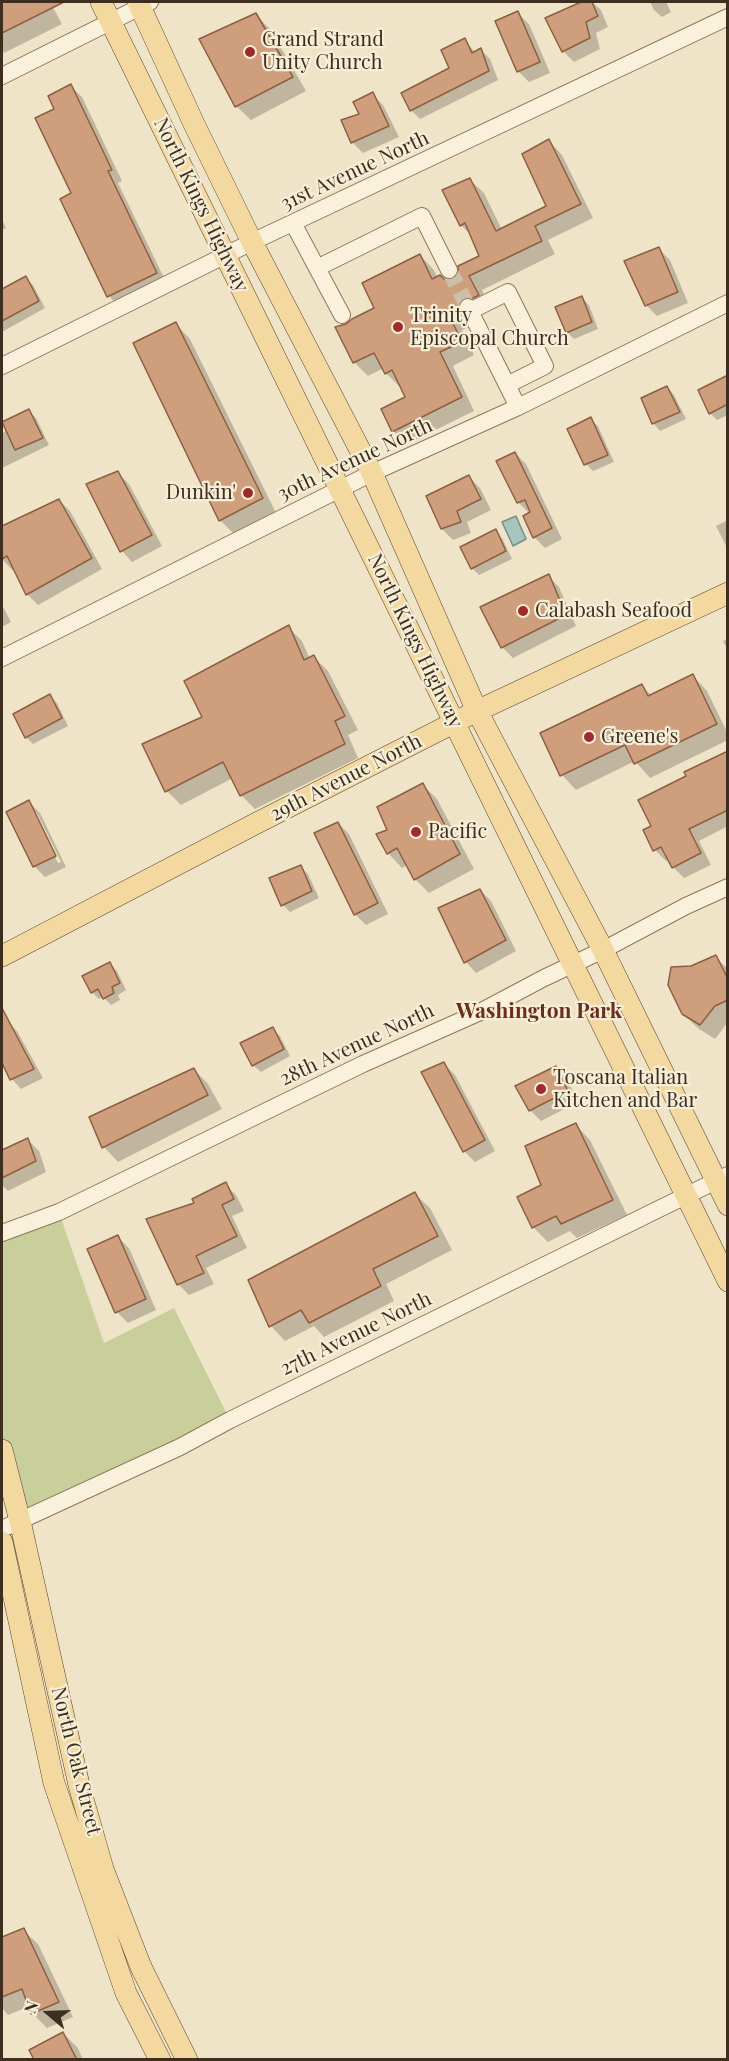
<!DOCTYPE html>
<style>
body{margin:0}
#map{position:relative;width:729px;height:2061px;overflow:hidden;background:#f0e4c8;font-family:"Playfair Display",serif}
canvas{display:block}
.frame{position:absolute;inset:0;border:3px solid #3d2e20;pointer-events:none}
.north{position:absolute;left:18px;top:1983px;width:60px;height:60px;-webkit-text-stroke:4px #f7eed8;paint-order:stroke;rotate:289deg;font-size:16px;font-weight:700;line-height:24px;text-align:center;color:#3d2e20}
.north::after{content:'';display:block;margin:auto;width:21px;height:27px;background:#3d2e20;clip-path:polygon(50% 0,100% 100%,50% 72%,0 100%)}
</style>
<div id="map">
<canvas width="729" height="2061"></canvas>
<div class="frame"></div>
<div class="north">N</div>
</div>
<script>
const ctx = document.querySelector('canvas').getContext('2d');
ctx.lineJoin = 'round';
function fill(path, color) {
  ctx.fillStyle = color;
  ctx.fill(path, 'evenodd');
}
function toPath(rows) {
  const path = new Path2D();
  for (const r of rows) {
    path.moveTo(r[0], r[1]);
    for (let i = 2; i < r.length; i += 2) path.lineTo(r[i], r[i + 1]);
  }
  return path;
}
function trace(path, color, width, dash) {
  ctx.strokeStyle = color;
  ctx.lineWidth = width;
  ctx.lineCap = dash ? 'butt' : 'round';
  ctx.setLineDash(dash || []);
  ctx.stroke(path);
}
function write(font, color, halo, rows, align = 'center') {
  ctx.font = font + ' "Playfair Display",serif';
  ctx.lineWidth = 4.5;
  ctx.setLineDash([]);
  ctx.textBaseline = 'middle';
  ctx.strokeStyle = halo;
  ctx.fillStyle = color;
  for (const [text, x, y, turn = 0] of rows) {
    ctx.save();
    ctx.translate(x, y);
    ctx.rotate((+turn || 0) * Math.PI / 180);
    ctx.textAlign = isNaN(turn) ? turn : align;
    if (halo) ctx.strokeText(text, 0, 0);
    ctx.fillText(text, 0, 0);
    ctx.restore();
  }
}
fill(toPath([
 [59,1212,104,1343,174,1308,230,1420,20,1521,2,1450,2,1233]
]), '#c9cf9b');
const water = toPath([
 [516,516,526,539,513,546,502,522,516,516]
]);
fill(water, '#a9c4bc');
trace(water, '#6f938a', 1.5);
fill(toPath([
 [7,2,50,2,62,24,4,53,2,50,2,4],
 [585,2,592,2,601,10,608,27,596,33,600,49,574,62,563,51,547,19],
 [650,2,666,2,671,12,662,17,654,10],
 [518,13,529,24,550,73,529,82,518,71],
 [256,15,270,29,306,91,251,120,236,106],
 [464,40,475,52,481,50,490,59,498,80,420,119,411,110,451,68],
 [71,86,82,97,122,181,118,183,167,284,120,307,109,296,73,194,56,110],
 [372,94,383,105,399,137,363,153,352,142,361,115],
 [549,141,562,155,593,218,548,240,555,254,482,290,491,309,476,311,472,326,462,330,474,355,453,366,474,411,407,444,393,431,407,397,401,385,399,386,386,373,384,368,368,376,354,362,347,326,376,308,420,255,433,269,438,278,449,282,459,276,481,256,473,237,461,225,470,180,484,193,502,230,548,206],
 [2,219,6,228,2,230],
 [659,249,670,260,688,303,657,316,646,305],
 [26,278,33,285,45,308,2,332,2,290],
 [582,298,589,305,598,329,574,339,567,332],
 [176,324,190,339,276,513,235,535,220,520],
 [728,379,728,415,717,420,710,413],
 [667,387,674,395,686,419,660,431,653,423],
 [29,411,36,418,49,445,2,468,2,433,8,430],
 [590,419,598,426,614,462,593,471,586,464],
 [515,453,526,464,562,539,545,548,534,537,530,514,518,502],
 [118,473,129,484,162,546,132,562,122,551],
 [469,477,480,488,491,510,467,522,471,533,453,540,442,529],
 [59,500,70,511,102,569,38,605,27,594,15,569,12,570,2,559,2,527],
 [728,520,728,550,716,526],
 [495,531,502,538,512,559,479,575,472,568],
 [548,576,559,587,576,626,513,658,502,647],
 [2,605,11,622,2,627],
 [288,627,302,641,310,659,314,657,328,671,358,730,348,735,358,758,255,809,241,795,233,778,181,805,167,791,144,745,204,718],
 [728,639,728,650,723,641],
 [693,676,707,691,728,734,728,740,650,778,635,761,576,790,562,775,642,686,652,696],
 [50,696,57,703,68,726,33,744,26,737],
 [728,752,728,826,699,841,711,865,684,878,673,867,669,859,666,861,655,850,645,831,653,827],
 [423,785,437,799,474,869,429,893,415,879,407,865,402,868,388,853,389,831],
 [29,802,40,813,66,867,45,877,34,866],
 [34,813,37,813,61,862,58,863],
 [338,823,349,834,388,914,366,925,355,914],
 [301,867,308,874,319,898,290,912,283,905],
 [480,890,491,901,516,951,476,973,466,962],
 [715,957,728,969,728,1022,715,1039,699,1029,683,1014,692,968],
 [110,964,117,971,126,990,118,995,120,1000,111,1005,103,997,99,999,92,992],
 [7,1021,17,1031,43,1078,21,1089,12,1079,5,1067,2,1069,2,1024],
 [273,1029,280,1036,290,1056,261,1072,253,1065],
 [444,1064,455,1075,495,1151,475,1162,464,1151],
 [556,1068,567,1079,578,1102,541,1121,530,1110],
 [194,1069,208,1084,222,1109,118,1162,104,1147],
 [576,1125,590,1140,627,1215,577,1238,570,1231,548,1242,533,1227,543,1186],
 [28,1140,39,1151,46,1172,8,1191,2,1185,2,1151],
 [225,1184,236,1195,244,1211,232,1216,247,1248,206,1268,214,1284,189,1295,178,1284,196,1204],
 [415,1194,430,1208,452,1250,386,1284,394,1301,324,1337,314,1326,285,1341,271,1326,250,1281],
 [118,1237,129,1248,156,1310,128,1323,117,1312],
 [23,1930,38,1944,73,2017,47,2028,33,2014,30,2006,8,2015,2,2008,2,1938],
 [63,2033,78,2048,83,2060,35,2060]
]), '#0003');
const building = toPath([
 [2,2,64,2,2,33,2,2],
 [581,2,592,2,598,16,586,22,590,38,562,52,545,18,581,2],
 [518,11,540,62,517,72,495,21,518,11],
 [256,13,293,77,235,107,199,39,256,13],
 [465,38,472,53,481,48,489,71,410,111,401,93,449,68,441,50,465,38],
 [71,84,112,170,108,171,157,273,107,297,60,199,71,193,35,118,54,109,48,96,71,84],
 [373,92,389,126,351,143,341,120,359,114,353,102,373,92],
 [549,139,581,204,535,226,542,241,469,276,479,295,473,298,463,298,458,306,459,312,450,317,462,342,440,352,462,397,392,432,381,409,405,397,392,370,385,374,374,353,353,363,335,327,346,324,352,319,374,308,362,283,420,254,432,279,440,275,444,279,449,280,458,275,458,266,479,256,465,223,460,226,442,190,470,178,496,231,546,206,522,154,549,139],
 [659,247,678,292,645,306,624,261,659,247],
 [26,276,39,301,2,321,2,289,26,276],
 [582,296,592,322,566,333,555,307,582,296],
 [176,322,263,498,219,521,133,343,176,322],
 [728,375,728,404,709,414,698,390,728,375],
 [667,386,680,412,652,424,641,398,667,386],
 [29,409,43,438,15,450,2,422,29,409],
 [591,417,608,455,584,465,567,429,591,417],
 [515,452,552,528,533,538,523,516,530,512,525,500,517,503,496,461,515,452],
 [118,471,152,535,120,552,86,484,118,471],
 [469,475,481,499,457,511,461,522,441,529,426,496,469,475],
 [59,499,92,558,26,595,7,556,2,559,2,526,59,499],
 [496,529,506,551,471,569,460,547,496,529],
 [549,574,566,615,501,648,480,607,549,574],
 [289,625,304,660,314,655,345,716,335,721,345,744,240,796,223,762,165,792,142,744,202,717,184,681,289,625],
 [693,674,717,724,634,764,625,745,560,776,540,733,642,684,648,696,693,674],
 [50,694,62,718,25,738,13,714,50,694],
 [728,751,728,810,689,829,701,853,672,868,661,847,653,851,643,830,651,826,638,800,686,776,684,772,728,751],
 [423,783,460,854,414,880,397,848,387,854,376,834,387,830,377,807,423,783],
 [29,800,56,856,33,867,6,812,29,800],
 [338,822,378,903,354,915,314,833,338,822],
 [301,865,312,891,281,906,269,878,301,865],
 [480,889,506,940,464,963,438,908,480,889],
 [716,955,728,979,728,1000,715,1006,700,1025,682,1014,668,985,671,967,691,966,716,955],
 [110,962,120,983,112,987,114,993,103,999,98,989,91,993,82,976,110,962],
 [2,1008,34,1069,10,1080,2,1063,2,1008],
 [273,1027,284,1049,252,1066,240,1043,273,1027],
 [444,1062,485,1140,463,1152,421,1072,444,1062],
 [556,1066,568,1091,529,1111,515,1086,556,1066],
 [194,1068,208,1095,102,1148,89,1117,194,1068],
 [576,1123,613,1200,561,1224,556,1216,532,1228,517,1197,541,1185,525,1146,576,1123],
 [28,1138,36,1161,2,1178,2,1150,28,1138],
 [226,1182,234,1199,222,1205,237,1236,196,1256,204,1273,177,1285,146,1219,194,1203,192,1199,226,1182],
 [415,1192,438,1236,373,1269,381,1286,309,1323,301,1310,269,1327,248,1280,415,1192],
 [118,1235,146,1299,115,1313,87,1249,118,1235],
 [24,1928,59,2002,31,2014,22,1989,2,1997,2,1937,24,1928],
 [63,2032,77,2060,34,2060,29,2050,63,2032]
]);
fill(building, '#cf9f7d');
trace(building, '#8d5f41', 1.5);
trace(toPath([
 [449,270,468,307]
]), '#ccc0a6', 16, [16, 8]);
const minor = toPath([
 [2,76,150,2],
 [293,223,342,315],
 [317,268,422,216,449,270],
 [468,307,518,407],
 [470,311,508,292,545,366,507,385],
 [2,366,252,242,728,17],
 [2,658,372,473,518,407,728,303],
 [2,1233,59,1212,363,1064,478,1013,544,978,603,950,686,906,728,887],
 [2,1529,180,1447,230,1420,728,1175]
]);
const major = toPath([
 [101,2,728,1281],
 [138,2,195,126,252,242,372,473,477,711,603,950,728,1205],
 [2,956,253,825,477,711,728,593],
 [2,1450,20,1521,79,1785,103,1869,141,1967,187,2060],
 [2,1542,54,1783,126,1993,160,2060]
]);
trace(minor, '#8d765c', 18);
trace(major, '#5b4430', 22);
trace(minor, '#faf1dc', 16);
trace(major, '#f3d9a0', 21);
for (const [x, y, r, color] of [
 [250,52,6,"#9e2a2b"],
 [398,327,6,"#9e2a2b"],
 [248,493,6,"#9e2a2b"],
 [523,611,6,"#9e2a2b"],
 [589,737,6,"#9e2a2b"],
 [416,832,6,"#9e2a2b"],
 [541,1089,6,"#9e2a2b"]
]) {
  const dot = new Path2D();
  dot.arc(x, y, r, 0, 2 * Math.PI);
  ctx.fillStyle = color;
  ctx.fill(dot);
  trace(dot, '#f7eed8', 2);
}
write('20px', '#3d2e20', '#f7eed8', [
 ["Grand Strand",262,40],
 ["Unity Church",262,63],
 ["Trinity",410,316],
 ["Episcopal Church",410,339],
 ["Dunkin'",236,493,"right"],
 ["Calabash Seafood",535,611],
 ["Greene's",601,737],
 ["Pacific",428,832],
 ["Toscana Italian",553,1078],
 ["Kitchen and Bar",553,1101]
], 'left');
write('20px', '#3d2e20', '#f7eed8', [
 ["31st Avenue North",355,171,-25],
 ["North Kings Highway",201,205,64],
 ["30th Avenue North",355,460,-25],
 ["North Kings Highway",415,641,64],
 ["29th Avenue North",346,778,-27],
 ["28th Avenue North",357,1045,-25],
 ["27th Avenue North",356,1334,-26],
 ["North Oak Street",76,1761,76]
]);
write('bold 21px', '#6b2e1e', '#f7eed8', [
 ["Washington Park",539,1011]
]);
</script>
